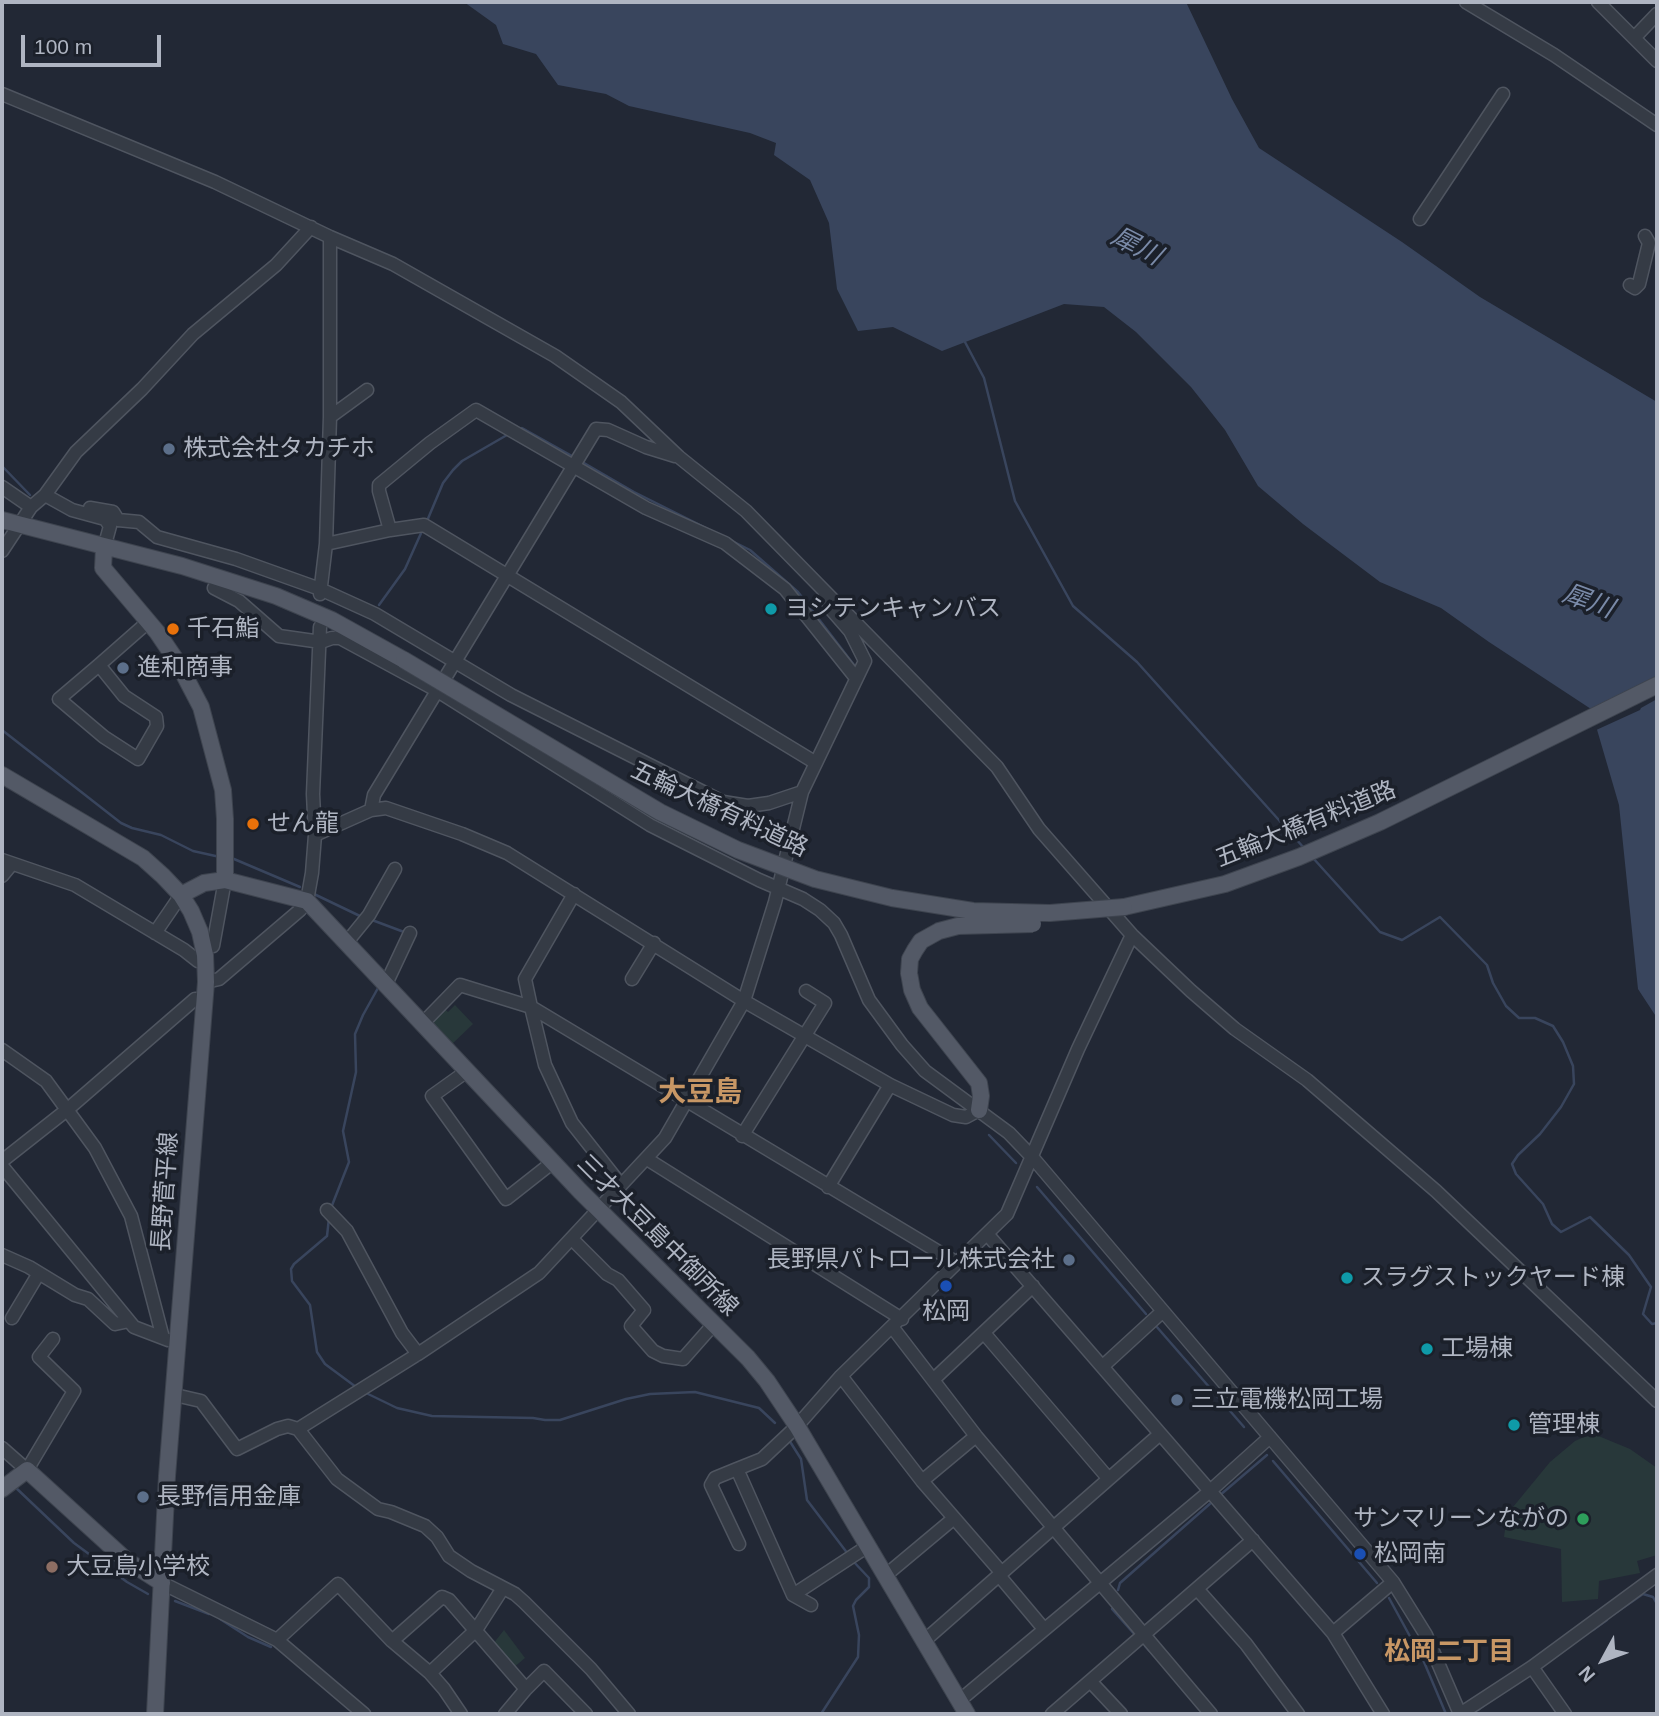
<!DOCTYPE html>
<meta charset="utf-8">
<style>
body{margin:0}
#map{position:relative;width:1659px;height:1716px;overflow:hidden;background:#222835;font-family:Arial,sans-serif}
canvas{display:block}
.frame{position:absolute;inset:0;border:4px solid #afb5c2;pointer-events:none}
.north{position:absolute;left:1568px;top:1625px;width:70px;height:70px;-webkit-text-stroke:5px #1b202a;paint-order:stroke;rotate:229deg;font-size:19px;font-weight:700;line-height:28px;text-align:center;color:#afb5c2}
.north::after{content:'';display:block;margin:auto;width:24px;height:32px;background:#afb5c2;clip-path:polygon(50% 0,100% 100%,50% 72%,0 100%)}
.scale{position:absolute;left:21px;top:35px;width:140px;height:32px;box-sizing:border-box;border:4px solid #afb5c2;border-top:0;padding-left:9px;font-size:21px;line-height:24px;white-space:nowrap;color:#afb5c2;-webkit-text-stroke:5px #1b202a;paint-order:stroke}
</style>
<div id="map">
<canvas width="1659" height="1716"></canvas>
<div class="frame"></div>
<div class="north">N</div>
<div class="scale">100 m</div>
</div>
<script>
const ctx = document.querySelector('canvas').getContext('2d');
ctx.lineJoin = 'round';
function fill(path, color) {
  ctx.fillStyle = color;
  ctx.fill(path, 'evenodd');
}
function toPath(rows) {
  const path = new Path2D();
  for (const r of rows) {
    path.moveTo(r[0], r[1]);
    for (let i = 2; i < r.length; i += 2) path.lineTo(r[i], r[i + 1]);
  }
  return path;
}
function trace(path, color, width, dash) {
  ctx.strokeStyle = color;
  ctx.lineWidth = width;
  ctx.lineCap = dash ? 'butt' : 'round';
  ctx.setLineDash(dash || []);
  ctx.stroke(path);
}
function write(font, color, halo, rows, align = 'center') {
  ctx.font = font + ' Arial,"Noto Sans JP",sans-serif';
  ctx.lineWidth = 7;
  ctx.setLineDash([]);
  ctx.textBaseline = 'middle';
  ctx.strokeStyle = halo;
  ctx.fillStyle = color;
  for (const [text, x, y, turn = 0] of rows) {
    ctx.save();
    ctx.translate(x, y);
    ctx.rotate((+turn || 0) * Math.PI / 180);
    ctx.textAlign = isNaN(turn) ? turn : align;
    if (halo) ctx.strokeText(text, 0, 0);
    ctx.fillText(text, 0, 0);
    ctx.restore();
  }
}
fill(toPath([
 [455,1005,473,1024,450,1046,430,1025,443,1007,448,1012],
 [1596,1435,1630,1449,1657,1468,1657,1555,1637,1561,1640,1573,1599,1581,1598,1599,1562,1602,1561,1549,1504,1537,1505,1530,1513,1507,1550,1462,1575,1441,1584,1437],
 [504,1630,525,1658,513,1668,493,1644]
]), '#28383a');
fill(toPath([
 [464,2,1186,2,1232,99,1259,148,1402,242,1480,297,1657,402,1657,1018,1638,989,1619,805,1591,709,1489,642,1441,608,1380,582,1303,524,1258,486,1225,430,1191,387,1136,332,1104,307,1064,304,942,351,893,327,858,331,837,289,829,223,810,180,774,155,776,143,750,133,629,106,606,94,558,85,536,54,503,44,496,25]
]), '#39455d');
fill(toPath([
 [1657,679,1657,699,1641,708,1640,710,1594,731,1589,714]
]), '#222835');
trace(toPath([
 [965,342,984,378,1015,501,1073,606,1137,662,1304,848],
 [522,428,572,456],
 [584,463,634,492,750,550,798,592,854,665],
 [2,466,30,495],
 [427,521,443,483,453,470,462,461,507,435],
 [379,605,405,569,422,531],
 [2,730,121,823,132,828,161,835,193,851,220,857],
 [1313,858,1380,932,1402,940,1440,917,1487,965,1493,983,1506,1006,1519,1018,1535,1018,1553,1026,1563,1042,1573,1066,1574,1084,1561,1107,1540,1134,1518,1155,1512,1164,1516,1174,1543,1204,1552,1224,1561,1232,1590,1217,1629,1255,1651,1287,1643,1314,1652,1324,1657,1323],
 [234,859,300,887],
 [314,894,362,917],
 [372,920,404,932],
 [989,1135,1016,1163],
 [1037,1187,1146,1314],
 [331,1208,349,1162,343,1131,356,1072,355,1034,363,1015,378,988],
 [329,1218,327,1236,294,1264,291,1269,292,1281,310,1305,317,1352,325,1364,356,1387],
 [1156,1326,1244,1427],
 [364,1392,397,1408,432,1416,533,1418,545,1420,560,1420,626,1399,650,1394,695,1392,759,1408,775,1423],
 [789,1440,801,1459,807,1500,848,1554],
 [1273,1461,1377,1583],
 [15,1487,74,1543,127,1582,148,1594],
 [1219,1496,1267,1455],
 [1118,1590,1120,1583,1212,1502],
 [1389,1598,1424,1662,1446,1714],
 [175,1601,209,1614],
 [1112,1609,1136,1636],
 [1614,1614,1643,1594,1653,1597,1657,1604],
 [220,1619,248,1637,271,1647],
 [1593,1630,1607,1620],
 [1145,1646,1154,1656],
 [1127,1657,1139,1645],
 [1478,1710,1487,1703],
 [821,1714,858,1657,859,1635,853,1606,856,1600,869,1587,869,1578,852,1560]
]), '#39455d', 2.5);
const minor = toPath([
 [1466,2,1554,55,1657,125],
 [1598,2,1657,61],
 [1634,38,1657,14],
 [2,94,215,182,330,237,393,264,555,356,621,402,679,457,746,511,997,767,1039,829,1132,935,1191,991,1235,1029,1307,1080,1436,1191,1657,1401],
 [1420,219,1503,94],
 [1630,285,1635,288,1639,284,1649,243,1645,236],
 [330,417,367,390],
 [2,487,31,507],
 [45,495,72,510,105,519,110,526,104,548],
 [90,508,113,512,118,520],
 [118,520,139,522,157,537,236,559,320,589,375,614,511,695,723,802,748,806,769,803,802,792],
 [390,530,379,491,379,485,430,443,476,410,646,508,725,543,785,589,856,678],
 [326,544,390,530,424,525,816,763],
 [2,551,31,507,45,495,76,452,142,389,193,334,276,265,311,227],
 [214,588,239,601,279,636,321,642,332,638,340,638,436,690,650,825,759,880,803,899,820,910,834,923,841,935,869,1000,902,1045,925,1071,1009,1133,1033,1158,1393,1582,1426,1635,1460,1714],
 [320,594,326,544,330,417,330,237],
 [99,665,124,696,156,717,157,726,138,759,104,737,59,699,99,665,148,622],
 [371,810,374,795,596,429,608,430,646,447,675,456],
 [315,835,371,810,386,808,462,834,507,853,744,1001,890,1085,953,1115,966,1117,979,1110],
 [2,860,75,885,184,950,198,961],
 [2,876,12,864],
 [574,894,525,979,531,1007,957,1263],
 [155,933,181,895],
 [347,942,369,915,395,869],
 [213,946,225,880],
 [632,979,654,943],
 [206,982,219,979,300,910,307,901,312,873,315,835,313,794,320,627],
 [386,984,410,933],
 [423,1023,460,985,531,1007,545,1065,572,1123,621,1185],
 [2,1050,46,1081,95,1148,131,1216,163,1338],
 [467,1071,432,1096,506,1199,553,1162],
 [742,1136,825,1003,806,991],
 [647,1159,902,1319],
 [2,1161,68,1109,195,999,204,999],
 [2,1166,134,1327,168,1340],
 [828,1187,890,1085],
 [327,1210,347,1231,402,1333,418,1354],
 [988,1235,1333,1633,1383,1714],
 [572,1239,607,1274,618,1280,644,1310,631,1326,653,1351,663,1356,683,1359,713,1325],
 [2,1255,29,1267,75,1295,88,1299,115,1324,129,1321],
 [12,1318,39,1273],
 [893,1328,976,1436,1211,1714],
 [984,1333,1108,1478],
 [1103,1366,1163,1311],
 [841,1376,922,1481,1001,1572,1002,1579,1044,1629],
 [933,1380,1033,1286],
 [175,1395,201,1401,237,1449,277,1429,288,1426,298,1429,418,1354,539,1273,665,1138,744,1001,775,902,802,792,865,661,850,631,830,608,824,591],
 [298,1429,337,1479,378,1509,391,1512,425,1526,437,1537,449,1556,471,1571,515,1594,524,1602,591,1669,629,1714],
 [2,1448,27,1470,74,1391,39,1357,53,1339],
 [737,1469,715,1478,711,1485,739,1544],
 [922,1481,976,1436],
 [868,1546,793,1595,737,1469,762,1459,797,1426,841,1376,1007,1214,1078,1049,1132,935],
 [886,1575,953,1519],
 [162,1583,277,1640,364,1714],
 [1198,1590,1246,1644,1298,1714],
 [793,1595,811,1605],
 [1333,1633,1393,1582],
 [277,1640,338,1584,392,1641,430,1673,444,1689,461,1714],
 [392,1641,442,1597,449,1600,526,1689,544,1671,586,1714],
 [924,1641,1160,1434],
 [1532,1667,1565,1714],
 [430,1673,476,1630,503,1588],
 [1090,1681,1121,1714],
 [959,1701,1210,1491,1270,1437],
 [505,1714,526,1689],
 [1052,1714,1253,1540],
 [1460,1714,1532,1667,1657,1575]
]);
const major = toPath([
 [2,520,182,566,276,596,332,620,404,660],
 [104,548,103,568,157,632,178,663,201,707,223,790,225,819,225,880],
 [2,775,143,858,163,876,181,895,191,911,200,932,205,955,206,982,167,1476,155,1714],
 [181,895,204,883,225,880,307,901,580,1191,748,1358,767,1381,797,1426,967,1714],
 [1124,907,1225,884,1299,857,1380,822,1657,685],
 [909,973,912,990,920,1008,979,1083,981,1096,979,1110],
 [2,1489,27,1470,126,1560,162,1583]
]);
trace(minor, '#4f5560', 15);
trace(major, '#3e444f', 18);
trace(minor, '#353b45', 12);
trace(major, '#535966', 16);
const majorBridge = toPath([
 [404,660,660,812,738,850,815,879,892,898,973,911,1050,913,1124,907],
 [909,973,910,959,915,950,921,941,939,931,958,926,1033,924]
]);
trace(majorBridge, '#3e444f', 18, []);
trace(majorBridge, '#535966', 16);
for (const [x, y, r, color] of [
 [169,449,7,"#5c6f8a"],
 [771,609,7,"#0f9aa8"],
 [173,629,7,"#e8710a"],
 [123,668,7,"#5c6f8a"],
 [253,824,7,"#e8710a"],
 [1069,1260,7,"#5c6f8a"],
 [1347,1278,7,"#0f9aa8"],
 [946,1286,7,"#1a4fb4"],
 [1427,1349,7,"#0f9aa8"],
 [1177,1400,7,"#5c6f8a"],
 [1514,1425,7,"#0f9aa8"],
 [143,1497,7,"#5c6f8a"],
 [1583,1519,7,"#2e9e5b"],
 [1360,1554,7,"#1a4fb4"],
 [52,1567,7,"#8d6e63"]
]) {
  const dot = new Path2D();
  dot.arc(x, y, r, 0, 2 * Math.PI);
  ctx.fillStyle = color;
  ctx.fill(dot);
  trace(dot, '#1b202a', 2.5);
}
write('24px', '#afb5c2', '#1b202a', [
 ["株式会社タカチホ",183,449],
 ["ヨシテンキャンバス",785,609],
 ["千石鮨",187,629],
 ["進和商事",137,668],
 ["せん龍",267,824],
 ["長野県パトロール株式会社",1055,1260,"right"],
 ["スラグストックヤード棟",1361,1278],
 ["松岡",946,1312,"center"],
 ["工場棟",1441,1349],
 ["三立電機松岡工場",1191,1400],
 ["管理棟",1528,1425],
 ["長野信用金庫",157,1497],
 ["サンマリーンながの",1569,1519,"right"],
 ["松岡南",1374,1554],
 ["大豆島小学校",66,1567]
], 'left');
write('24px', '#afb5c2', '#1b202a', [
 ["五輪大橋有料道路",719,810,25],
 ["五輪大橋有料道路",1306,825,-22],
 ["長野菅平線",166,1192,-86],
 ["三才大豆島中御所線",657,1236,45]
]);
write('italic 26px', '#7a8aa8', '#1b202a', [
 ["犀川",1136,247,27],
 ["犀川",1588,602,20]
]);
write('bold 26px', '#c89765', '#1b202a', [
 ["松岡二丁目",1449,1653]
]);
write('bold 28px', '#c89765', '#1b202a', [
 ["大豆島",700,1093]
]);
</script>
